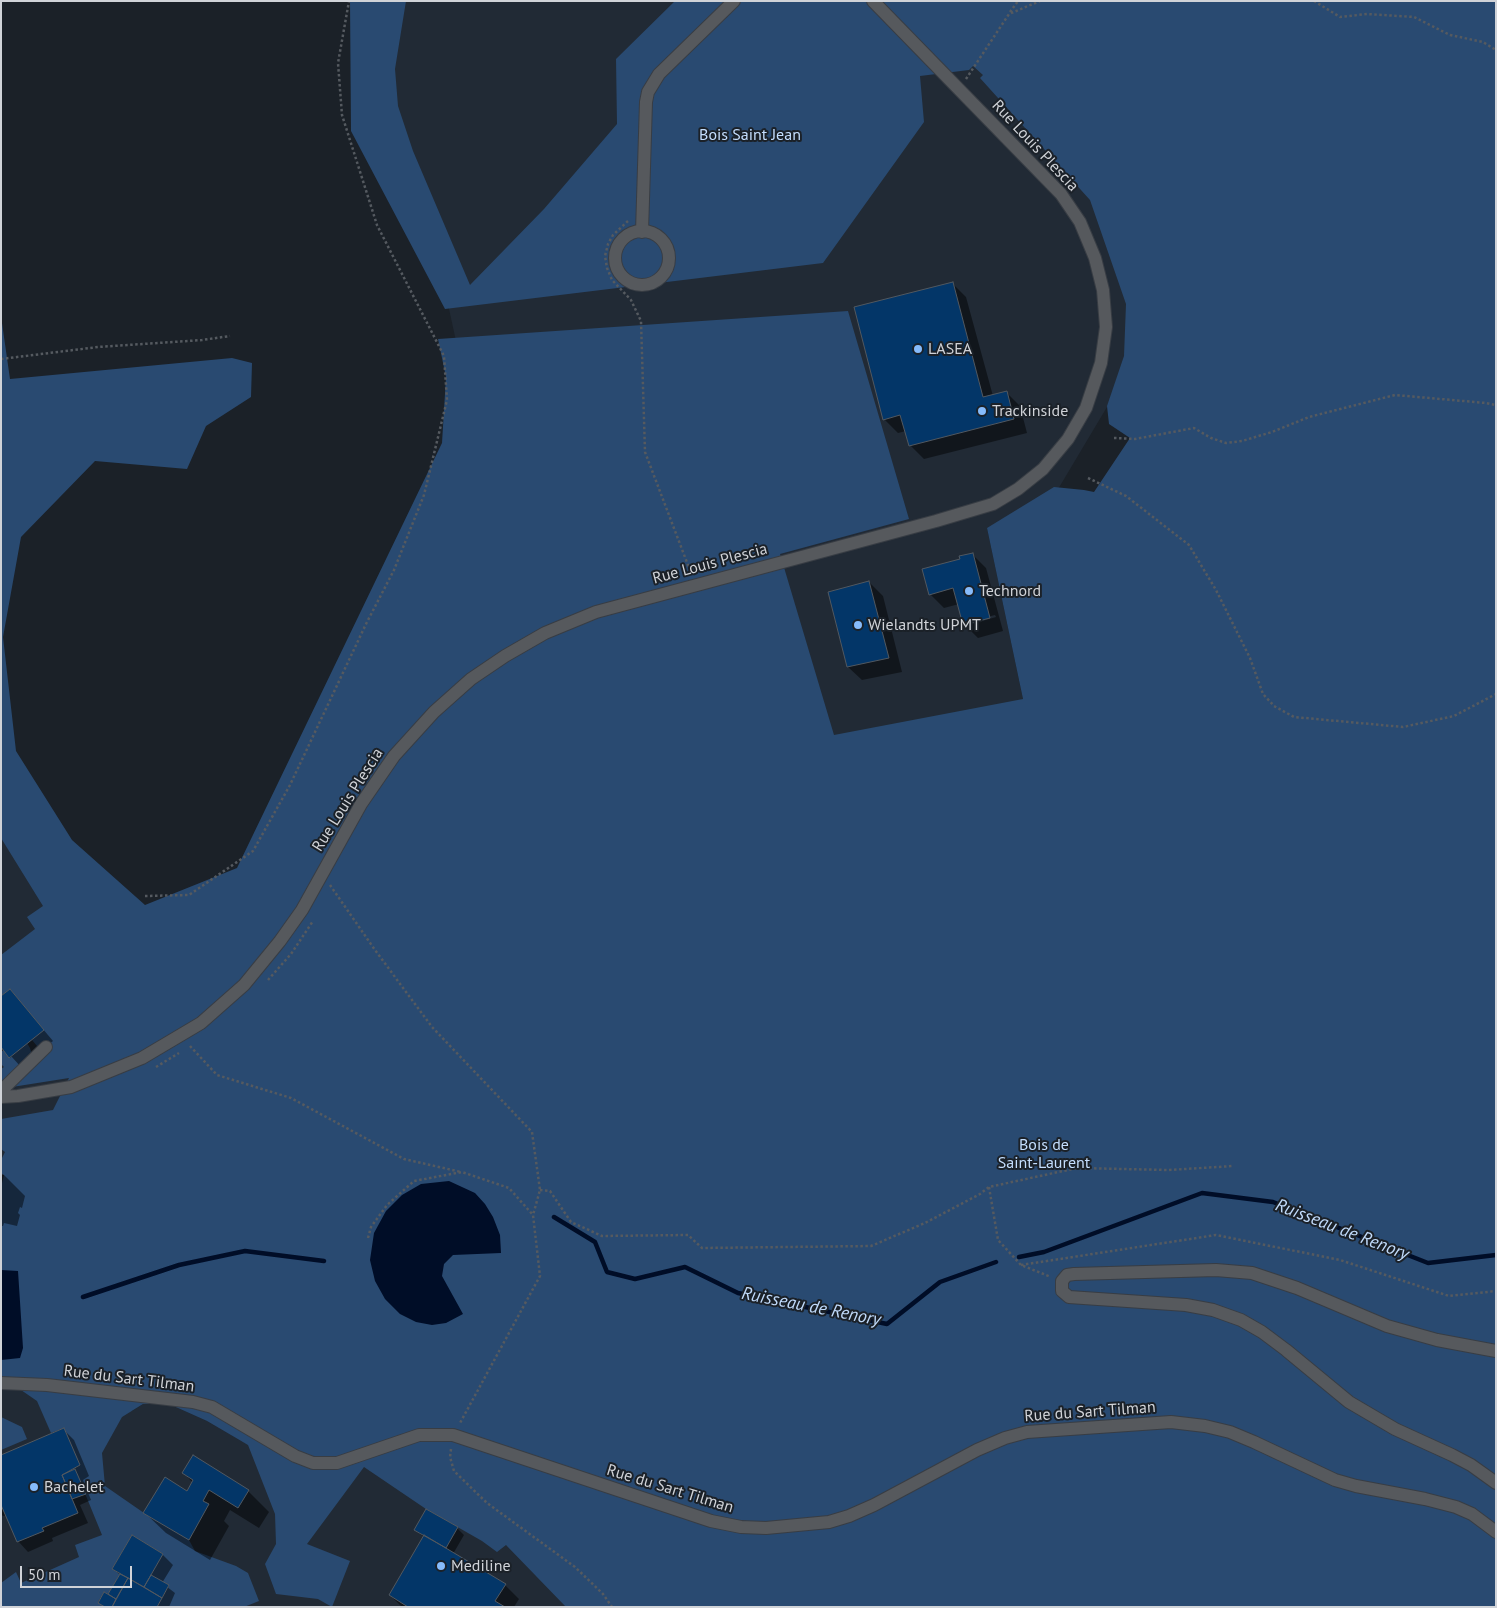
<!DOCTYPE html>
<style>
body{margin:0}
#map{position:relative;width:1497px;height:1608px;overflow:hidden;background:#1b2128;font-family:"PT Sans",sans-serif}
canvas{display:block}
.frame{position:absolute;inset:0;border:2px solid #d0d3d8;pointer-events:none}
.scale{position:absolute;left:20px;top:1566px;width:112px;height:22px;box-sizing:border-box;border:2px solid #d0d3d8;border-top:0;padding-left:6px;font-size:15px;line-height:18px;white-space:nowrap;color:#d0d3d8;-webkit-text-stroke:4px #1b2128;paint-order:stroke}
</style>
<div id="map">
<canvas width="1497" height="1608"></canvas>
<div class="frame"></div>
<div class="scale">50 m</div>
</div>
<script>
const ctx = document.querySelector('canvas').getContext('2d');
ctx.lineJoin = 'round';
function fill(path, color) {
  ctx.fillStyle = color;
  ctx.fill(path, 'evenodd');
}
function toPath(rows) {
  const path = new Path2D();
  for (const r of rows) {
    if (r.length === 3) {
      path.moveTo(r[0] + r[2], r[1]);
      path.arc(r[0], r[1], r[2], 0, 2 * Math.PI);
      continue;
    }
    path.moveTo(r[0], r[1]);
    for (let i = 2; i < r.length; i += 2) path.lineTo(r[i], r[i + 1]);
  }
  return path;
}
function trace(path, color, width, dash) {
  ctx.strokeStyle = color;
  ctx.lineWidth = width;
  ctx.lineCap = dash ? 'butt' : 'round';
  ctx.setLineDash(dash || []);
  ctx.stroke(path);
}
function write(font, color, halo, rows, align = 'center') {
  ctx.font = font + ' "PT Sans",sans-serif';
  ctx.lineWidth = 4;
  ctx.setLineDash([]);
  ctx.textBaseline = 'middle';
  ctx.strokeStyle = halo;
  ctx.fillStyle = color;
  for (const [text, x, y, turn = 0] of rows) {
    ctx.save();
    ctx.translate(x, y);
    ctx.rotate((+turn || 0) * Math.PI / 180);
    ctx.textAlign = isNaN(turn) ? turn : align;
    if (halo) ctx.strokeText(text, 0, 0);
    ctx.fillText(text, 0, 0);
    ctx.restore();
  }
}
fill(toPath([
 [369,1,1264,1,1107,407,1051,501,987,528,1023,699,1,1382,1,808,142,1058,355,815,461,364,444,286],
 [1,1390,31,1390,132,1411,143,1404,169,1404,207,1421,243,1442,413,1463,600,1607,1,1607]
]), '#212a35');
fill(toPath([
 [350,1,406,1,395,69,398,106,413,151,470,285,544,209,617,124,616,59,675,1,1496,1,1496,1607,566,1607,506,1545,497,1552,482,1541,426,1509,364,1467,307,1544,350,1561,332,1607,318,1599,276,1594,265,1564,276,1544,275,1514,248,1445,207,1421,169,1404,143,1404,122,1417,102,1453,105,1486,144,1513,189,1540,195,1551,236,1566,248,1573,259,1601,244,1607,157,1607,169,1586,151,1575,163,1554,132,1535,112,1569,120,1574,108,1594,104,1592,98,1602,104,1607,1,1606,1,1583,16,1572,21,1583,79,1557,75,1545,102,1535,75,1469,79,1465,64,1428,51,1433,37,1401,21,1390,1,1390,1,1187,4,1175,1,1173,1,1160,5,1152,1,1149,1,1119,53,1110,69,1078,12,1087,42,1046,37,1046,32,1040,43,1030,10,989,1,996,1,955,35,929,27,917,43,906,1,838,1,316,10,379,232,358,252,363,251,397,206,426,187,469,95,461,21,537,3,637,16,751,72,840,145,905,237,868,442,443,446,377,438,339,848,311,909,519,780,554,834,735,1023,699,987,528,1054,487,1084,490,1094,492,1130,438,1109,424,1107,406,1124,356,1126,304,1090,200,980,78,983,75,973,66,969,70,920,76,924,122,823,263,445,309,351,131],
 [27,1043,30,1048,32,1055,1,1083,1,1069,4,1067,1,1064,1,1052,4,1050,10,1058],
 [1,1417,22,1427,27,1439,1,1450]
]), '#294a71');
fill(toPath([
 [449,1181,475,1193,485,1204,493,1217,500,1235,501,1253,453,1255,444,1264,442,1276,463,1314,446,1323,432,1325,416,1322,400,1314,385,1299,375,1281,370,1260,374,1233,386,1211,402,1195,421,1184],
 [1,1270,18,1271,23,1348,20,1358,1,1360]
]), '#000d27');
fill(toPath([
 [952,283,966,297,993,396,1006,392,1020,406,1027,433,924,459,910,445,906,431,898,433,884,419],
 [972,554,986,568,1003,631,978,638,964,624,959,604,944,608,930,594,961,560],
 [995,615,996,617,972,624,972,621],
 [869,582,883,596,902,672,862,680,848,667],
 [10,990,53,1041,21,1067,1,1045],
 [1,1175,4,1175,25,1196,22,1208,20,1207,18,1213,20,1215,17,1226,4,1223,3,1226,1,1226],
 [63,1429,74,1440,89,1476,83,1480,91,1500,80,1505,88,1523,52,1538,53,1541,28,1552,18,1541,7,1515,3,1516,1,1514,1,1456],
 [184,1473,248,1491,269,1512,259,1528,230,1510,224,1521,229,1526,210,1560,166,1533,145,1513,187,1493,193,1483],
 [457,1528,464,1535,453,1554,505,1585,519,1599,514,1607,402,1607,390,1595,424,1537,415,1530],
 [163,1555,173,1565,162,1583,175,1593,169,1607,105,1607,108,1596,120,1575,114,1569]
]), '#0007');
trace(toPath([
 [554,1217,595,1242,607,1272,635,1279,685,1267,738,1293,887,1324,940,1282,996,1262],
 [1019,1257,1044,1252,1202,1193,1273,1202,1428,1263,1496,1255],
 [83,1297,179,1265,245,1251,324,1261]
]), '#000d27', 4.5);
const building = toPath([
 [953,282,983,397,1007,391,1014,419,909,446,900,415,883,420,854,307,953,282],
 [973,553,990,618,963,625,953,588,929,595,922,569,960,559,959,556,973,553],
 [869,581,889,658,847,667,828,592,869,581],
 [10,989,44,1030,9,1058,1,1047,1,996,10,989],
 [64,1428,80,1465,62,1475,78,1513,42,1528,44,1531,17,1542,1,1505,1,1455,64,1428],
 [193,1455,249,1490,238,1508,209,1490,203,1501,209,1504,189,1540,143,1513,165,1477,187,1491,193,1480,182,1473,193,1455],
 [75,1469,86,1494,72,1499,62,1475,75,1469],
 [426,1509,458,1527,446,1548,414,1530,426,1509],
 [132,1535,163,1554,144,1587,112,1569,132,1535],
 [424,1535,506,1584,495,1601,505,1607,408,1607,389,1595,424,1535],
 [120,1574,128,1578,116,1599,108,1594,120,1574],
 [151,1575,169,1585,162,1598,144,1587,151,1575],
 [128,1578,162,1598,157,1607,112,1607,128,1578],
 [104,1592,116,1599,112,1607,105,1607,98,1603,104,1592]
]);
fill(building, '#033668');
trace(building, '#515860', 1);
const minor = toPath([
 [642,258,27],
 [642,232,646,102,648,92,659,74,734,1],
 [1,1091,46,1047],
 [1,1097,18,1096,71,1087,142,1058,201,1023,244,985,280,941,302,910,361,804,394,756,434,712,471,679,505,656,545,633,596,612,936,521,993,504,1018,489,1043,469,1068,439,1086,408,1101,363,1106,327,1103,290,1095,258,1080,222,1061,194,873,1],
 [1496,1351,1437,1340,1387,1326,1297,1288,1252,1273,1216,1270,1074,1274,1067,1275,1062,1281,1062,1291,1069,1297,1186,1305,1213,1310,1241,1320,1262,1332,1286,1350,1349,1402,1395,1429,1452,1455,1471,1465,1496,1483],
 [1,1383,47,1385,193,1402,212,1407,295,1456,313,1463,337,1463,419,1435,453,1435,711,1521,741,1527,766,1528,829,1522,849,1516,874,1505,977,1450,1005,1438,1027,1432,1171,1422,1205,1426,1230,1432,1254,1442,1335,1480,1356,1486,1425,1499,1456,1507,1472,1514,1496,1532]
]);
trace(minor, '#383d44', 14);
trace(toPath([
 [1314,1,1340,17,1367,14,1414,17,1450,35,1483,42,1496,50],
 [1010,12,1018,1],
 [966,79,1009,14,1040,1],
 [628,221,613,235,608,244,605,256,607,268,612,280,631,300,641,321,645,452,691,573],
 [1,359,98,347,202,340,230,336],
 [1114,438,1135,439,1194,428,1211,438,1226,443,1242,441,1272,432,1309,417,1395,395,1486,403,1496,405],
 [1088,478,1126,496,1189,545,1216,590,1250,658,1263,694,1274,706,1294,717,1403,727,1454,716,1496,694],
 [330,885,375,950,432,1027,532,1132,540,1190,533,1215],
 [145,896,189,895,253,851,290,785,366,624,394,570,424,495,447,400,444,356,377,225,342,115,338,63,349,1],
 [268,980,291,954,313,921],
 [190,1046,217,1075,291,1098,404,1159,461,1172],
 [156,1067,179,1053],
 [989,1187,998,1240,1021,1265,1051,1277],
 [540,1190,550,1191,571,1222,602,1236,688,1235,702,1248,871,1246,925,1223,980,1194,989,1187,1077,1168,1169,1170,1233,1166],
 [368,1238,371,1227,387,1205,414,1181,462,1172,509,1188,533,1215,540,1276,460,1423],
 [1021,1265,1216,1235,1340,1260,1449,1296,1496,1291],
 [451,1449,450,1457,454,1471,487,1503,575,1567,603,1594,612,1607]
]), '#555a60', 2.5, [2.5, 2.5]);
trace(minor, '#56595d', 12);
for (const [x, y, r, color] of [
 [918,349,5,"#86bbfb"],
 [982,411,5,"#86bbfb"],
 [969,591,5,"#86bbfb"],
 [858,625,5,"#86bbfb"],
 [34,1487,5,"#86bbfb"],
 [441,1566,5,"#86bbfb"]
]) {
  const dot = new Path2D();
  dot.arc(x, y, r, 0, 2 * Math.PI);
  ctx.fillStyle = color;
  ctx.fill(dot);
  trace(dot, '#1b2128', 2);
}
write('16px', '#c4defe', '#1b2128', [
 ["Bois Saint Jean",750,135],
 ["Bois de",1044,1145],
 ["Saint-Laurent",1044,1163]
]);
write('16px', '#d0d3d8', '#1b2128', [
 ["Rue Louis Plescia",1035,146,47],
 ["Rue Louis Plescia",710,564,-15],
 ["Rue Louis Plescia",348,800,-58],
 ["Rue du Sart Tilman",129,1379,7],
 ["Rue du Sart Tilman",1090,1412,-4],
 ["Rue du Sart Tilman",670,1489,17]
]);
write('16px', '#d0d3d8', '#1b2128', [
 ["LASEA",928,349],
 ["Trackinside",992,411],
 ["Technord",979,591],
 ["Wielandts UPMT",868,625],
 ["Bachelet",44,1487],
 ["Mediline",451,1566]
], 'left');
write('italic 18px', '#c0dafa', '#1b2128', [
 ["Ruisseau de Renory",1342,1230,21],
 ["Ruisseau de Renory",811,1307,11]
]);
</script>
